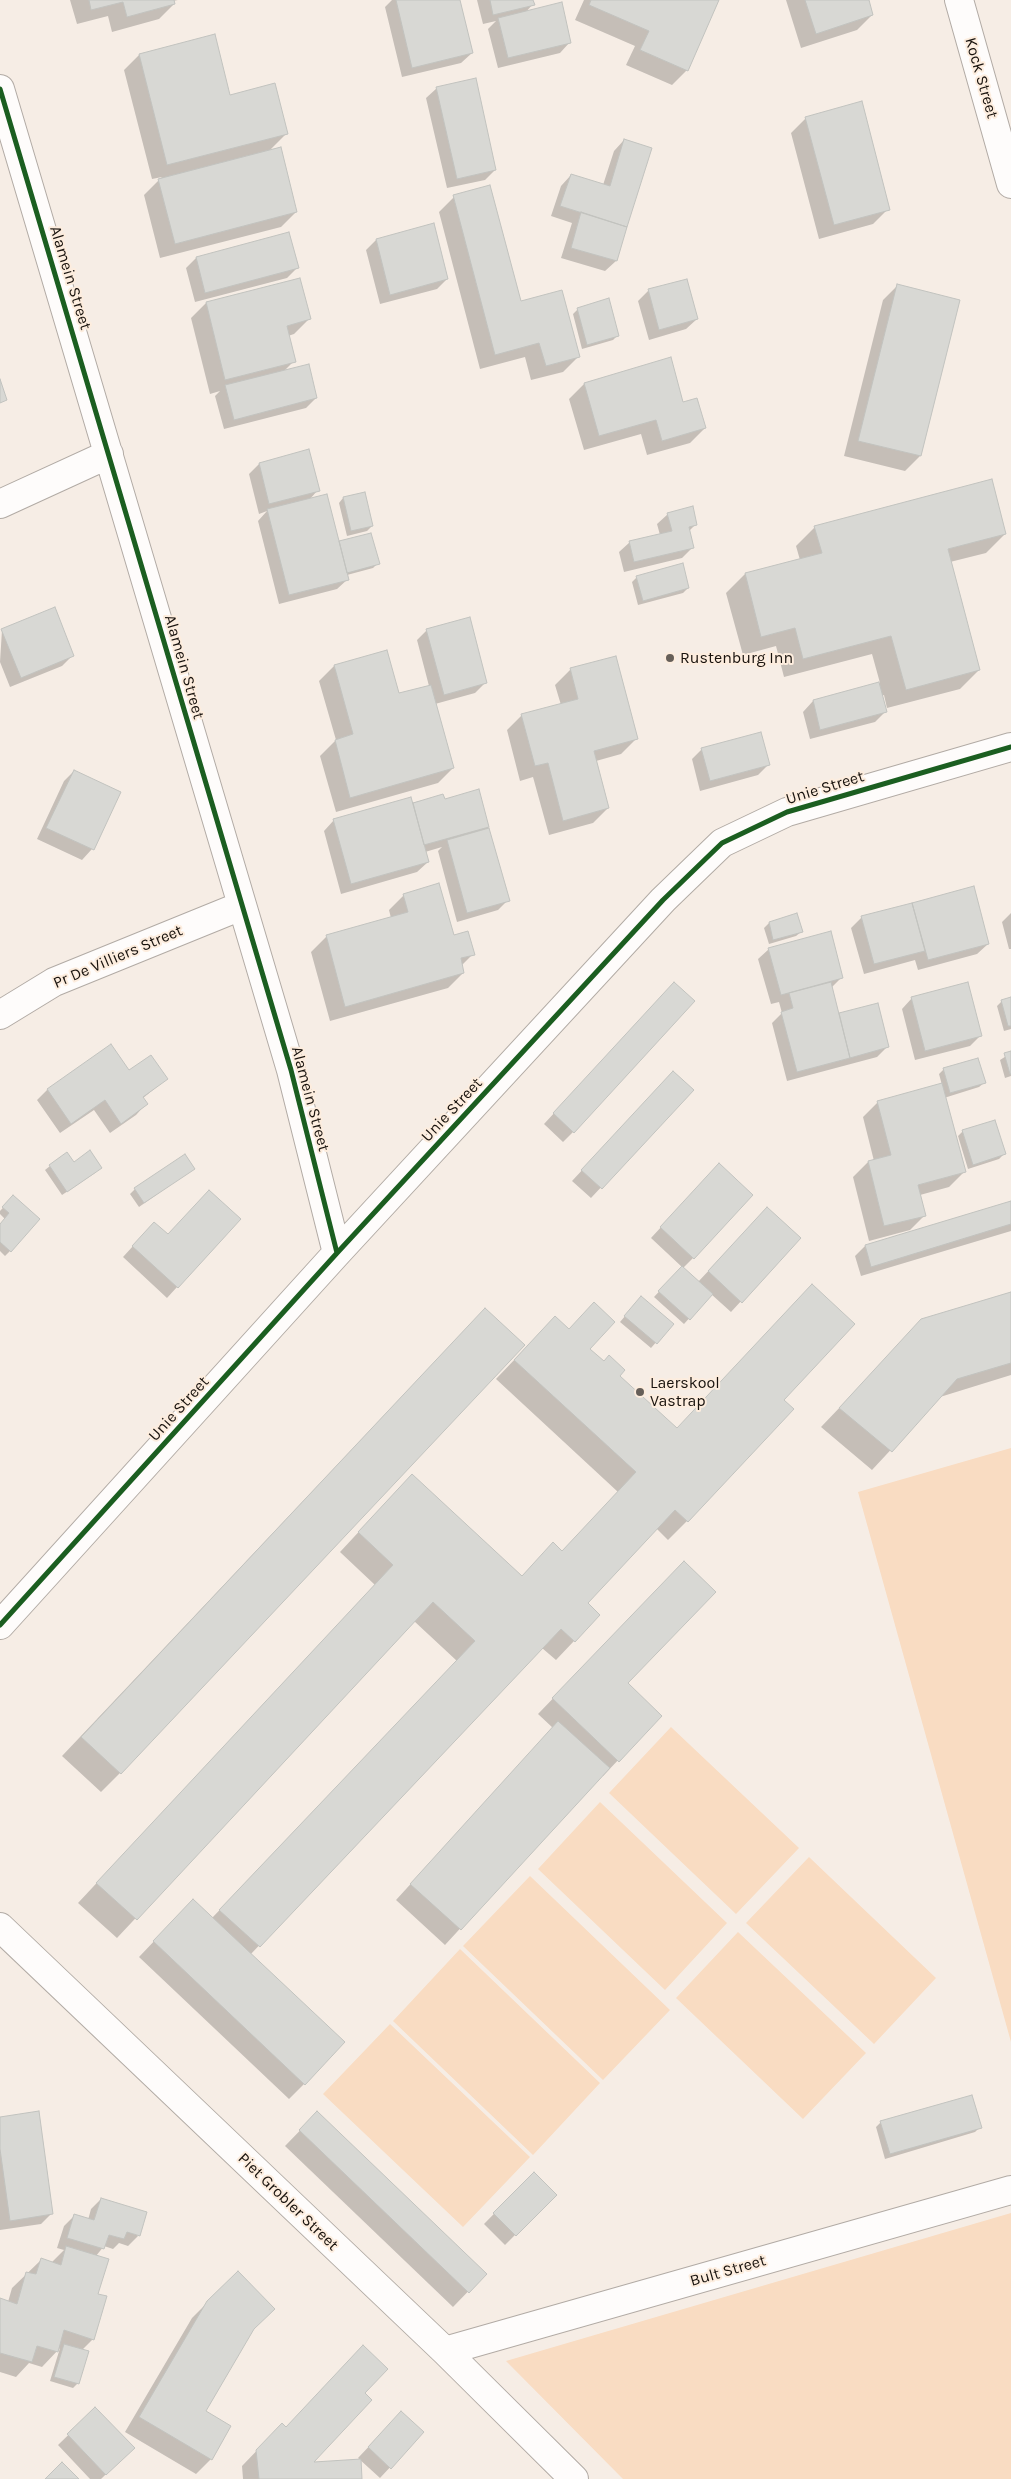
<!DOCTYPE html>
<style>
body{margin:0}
canvas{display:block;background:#f6ede5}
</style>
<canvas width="1011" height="2479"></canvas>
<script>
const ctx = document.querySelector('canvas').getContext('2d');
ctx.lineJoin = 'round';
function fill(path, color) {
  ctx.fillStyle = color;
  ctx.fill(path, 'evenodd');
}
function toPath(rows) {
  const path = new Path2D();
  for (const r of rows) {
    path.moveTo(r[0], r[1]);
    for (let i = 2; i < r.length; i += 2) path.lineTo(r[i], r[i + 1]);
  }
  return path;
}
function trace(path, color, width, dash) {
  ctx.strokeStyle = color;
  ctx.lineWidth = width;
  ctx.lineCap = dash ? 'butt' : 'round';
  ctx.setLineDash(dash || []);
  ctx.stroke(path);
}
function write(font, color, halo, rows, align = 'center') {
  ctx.font = font + ' Karla,sans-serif';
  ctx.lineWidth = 4;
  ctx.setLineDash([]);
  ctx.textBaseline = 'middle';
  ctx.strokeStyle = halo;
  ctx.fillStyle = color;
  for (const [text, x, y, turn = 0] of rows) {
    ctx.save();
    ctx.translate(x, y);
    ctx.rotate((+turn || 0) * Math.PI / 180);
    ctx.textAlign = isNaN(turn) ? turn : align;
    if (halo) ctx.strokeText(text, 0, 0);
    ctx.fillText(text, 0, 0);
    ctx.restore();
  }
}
fill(toPath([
 [1011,1448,1011,2042,858,1492],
 [671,1727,799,1848,736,1914,609,1793],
 [600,1802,727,1923,665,1990,538,1869],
 [809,1857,936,1978,874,2044,746,1923],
 [530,1876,670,2010,603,2080,463,1946],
 [738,1932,866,2053,803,2119,676,1998],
 [460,1949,600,2083,533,2155,393,2021],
 [390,2024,530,2157,463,2227,323,2094],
 [1011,2213,1011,2479,623,2479,506,2361]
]), '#f9dcc2');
fill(toPath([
 [70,0,178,0,173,1,174,4,159,19,112,32,108,16,77,24],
 [392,0,459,0,472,53,461,63,402,77,385,7],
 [477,0,532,0,533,4,525,13,570,42,560,53,498,68,488,29,496,21,483,24],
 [584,0,718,0,687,70,672,85,626,65,635,46,575,20],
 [786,0,867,0,872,15,857,30,801,48],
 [139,55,229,96,287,133,269,151,296,212,281,227,160,258,144,195,162,177,152,179,124,70],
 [437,88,495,170,485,180,447,188,426,98],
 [806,118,888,209,873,224,819,239,791,133],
 [624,140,650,148,616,261,605,271,561,258,572,223,551,216,561,186,571,175,603,185,614,151],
 [454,197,520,303,578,357,563,372,531,380,525,357,480,369,439,212],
 [433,225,447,279,437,289,380,304,366,250,376,240],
 [196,258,297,268,287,278,195,302,186,268],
 [687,280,697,319,686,329,649,340,638,301,648,291],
 [898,285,959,301,920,456,905,471,844,456,883,300],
 [206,303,309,319,294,334,288,336,294,361,284,371,316,398,306,408,224,429,215,396,220,391,210,394,191,318],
 [578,309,618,335,613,340,582,349,573,314],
 [670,359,683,404,705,428,690,443,647,455,641,434,584,450,569,399,584,384],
 [259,464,318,490,309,500,338,542,378,563,373,568,347,575,348,579,337,589,279,604,258,521,267,511,259,514,249,474],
 [343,498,372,526,367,531,347,536,339,503],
 [668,514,696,524,689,531,692,548,682,558,624,572,619,552,630,542,660,535,657,524],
 [815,527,1005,534,986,553,950,562,979,670,960,689,887,708,884,695,881,696,885,712,875,722,810,739,803,712,813,701,880,683,872,654,784,677,776,646,743,655,726,593,745,574,800,560,796,546],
 [637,577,688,588,683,593,638,605,632,582],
 [2,630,73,655,62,666,10,687,0,662],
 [427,630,485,683,475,693,435,704,453,768,438,783,336,812,320,756,336,740,319,681,334,666,398,695,429,686,417,640],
 [615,657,636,739,621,754,596,761,608,808,593,823,549,835,533,777,520,781,507,730,522,715,561,705,555,685,570,670],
 [702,749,768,765,758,775,700,791,692,759],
 [74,771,119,792,92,849,82,860,37,839,64,781],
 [478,791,508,900,498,910,457,922,438,851,442,847,425,852,428,862,417,872,341,894,324,831,334,820,443,796,444,800],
 [973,888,988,944,977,954,918,970,915,960,864,974,851,928,862,917],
 [404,895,473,954,461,966,463,973,448,988,330,1021,311,952,326,937,391,918,389,910],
 [1011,913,1011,949,1009,949,1002,922],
 [769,923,801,932,796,936,769,944,764,928],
 [769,949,841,978,831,988,838,1015,877,1005,887,1047,877,1057,787,1081,772,1023,782,1013,779,1002,771,1004,758,959],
 [664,994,573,1132,563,1142,544,1124],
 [912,998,981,1035,970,1046,915,1060,902,1009],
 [1011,999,1011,1029,1004,1031,997,1006,1002,1001],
 [1011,1053,1011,1076,1005,1078,1000,1060],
 [944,1069,984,1083,979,1087,944,1098,964,1172,949,1187,920,1195,925,1215,910,1230,869,1241,853,1177,868,1162,874,1161,863,1117,878,1102,942,1085,939,1074],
 [128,1072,166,1079,142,1099,146,1104,136,1115,110,1133,94,1110,60,1133,37,1100,47,1090],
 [663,1083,692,1090,591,1198,572,1181],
 [963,1131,1004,1154,999,1159,968,1169,958,1136],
 [74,1164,95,1173,62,1195,45,1170,50,1166],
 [193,1169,139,1207,130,1194,135,1189],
 [709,1175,693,1258,683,1268,698,1282,757,1219,799,1238,731,1312,711,1294,684,1324,654,1297,682,1267,651,1238],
 [13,1197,10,1251,5,1256,0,1251,0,1225,5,1219,0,1214,0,1211],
 [1011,1202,1011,1231,861,1276,855,1256,865,1246],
 [239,1219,167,1298,123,1257,144,1234,167,1236],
 [1011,1294,1011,1375,940,1397,872,1470,821,1427,907,1337],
 [637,1302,672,1324,651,1348,620,1322],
 [555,1317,676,1429,782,1400,687,1521,668,1540,656,1528,586,1603,574,1641,556,1660,542,1648,250,1955,304,2084,289,2099,139,1957,178,1916,212,1918,457,1661,414,1621,117,1938,78,1903,375,1585,340,1552,393,1495,521,1577,553,1544,562,1552,618,1492,496,1379],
 [466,1329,120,1773,101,1792,62,1756],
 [669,1578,626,1683,660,1716,603,1776,601,1775,445,1945,396,1900,553,1728,538,1714],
 [317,2113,485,2274,453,2307,285,2146],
 [0,2118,51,2214,41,2224,0,2230],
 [881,2122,980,2127,975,2132,885,2159,876,2127],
 [534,2173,555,2195,505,2245,484,2224],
 [101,2199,138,2236,128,2246,119,2243,113,2249,104,2246,96,2256,93,2339,82,2350,78,2383,73,2388,50,2381,60,2348,42,2367,29,2363,16,2377,0,2372,0,2299,8,2302,12,2288,41,2260,51,2263,64,2250,57,2248,64,2226,74,2216,88,2220,91,2209],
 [208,2302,252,2330,204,2411,229,2427,211,2459,196,2474,125,2432,192,2318],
 [363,2393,311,2463,361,2479,243,2479,242,2466,267,2440,285,2429],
 [95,2409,133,2448,101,2479,90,2479,58,2445],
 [391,2423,423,2432,380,2478,358,2458]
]), '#0003');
const building = toPath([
 [89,0,174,0,175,4,127,17,123,2,91,10,89,0],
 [396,0,460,0,473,53,412,68,396,0],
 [490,0,533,0,535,5,493,15,490,0],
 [591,0,719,0,688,71,640,50,649,31,589,5,591,0],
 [805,0,869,0,873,15,816,34,805,0],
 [562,2,571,43,508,58,498,18,562,2],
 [215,34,230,95,275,83,288,134,167,165,139,54,215,34],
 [476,78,496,170,457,179,436,87,476,78],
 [862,101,890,210,834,225,805,117,862,101],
 [624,139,652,148,627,227,560,206,571,174,610,186,624,139],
 [281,147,297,212,175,244,158,179,281,147],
 [490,185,521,301,562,290,580,357,546,366,539,343,495,355,453,195,490,185],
 [581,212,627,227,617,261,571,248,581,212],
 [434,223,448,279,390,295,376,239,434,223],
 [289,232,299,268,205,293,196,257,289,232],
 [300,278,311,319,287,326,296,362,225,380,206,302,300,278],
 [687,279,698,319,659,330,648,289,687,279],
 [897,284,960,300,921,456,858,441,897,284],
 [609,298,619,336,587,345,577,308,609,298],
 [671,357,683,402,697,398,706,428,662,441,656,420,599,436,584,383,671,357],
 [309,364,317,398,234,420,225,385,309,364],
 [0,379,7,400,0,403,0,379],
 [309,449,320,491,269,504,259,463,309,449],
 [992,479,1006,534,948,549,980,670,906,690,891,636,803,659,795,628,761,637,745,573,822,553,814,526,992,479],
 [365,492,373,526,351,531,343,497,365,492],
 [327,494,349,580,289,595,267,509,327,494],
 [693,506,697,525,689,527,694,548,634,562,629,541,672,531,667,513,693,506],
 [371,533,380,564,347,573,339,541,371,533],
 [683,563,689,588,643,601,636,576,683,563],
 [55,607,74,656,21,678,1,629,55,607],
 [470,617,487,683,444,695,426,629,470,617],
 [387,650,399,693,431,685,454,768,350,798,335,740,353,734,334,665,387,650],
 [616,656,638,739,594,751,609,808,563,821,548,763,535,766,521,714,578,699,570,668,616,656],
 [879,682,887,712,820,730,813,700,879,682],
 [761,732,770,765,710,781,701,748,761,732],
 [74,770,121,792,94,850,46,828,74,770],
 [479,789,489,827,424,845,413,803,443,794,445,799,479,789],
 [411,797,429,862,351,884,333,819,411,797],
 [489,828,510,901,467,913,447,840,489,828],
 [439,883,454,935,468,931,475,955,461,958,464,973,345,1007,326,935,408,912,403,894,439,883],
 [974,886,989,944,928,960,912,903,974,886],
 [912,903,925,951,874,964,861,916,912,903],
 [797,913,803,932,773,940,769,922,797,913],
 [831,931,843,978,781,995,768,948,831,931],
 [674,982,695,1001,574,1133,553,1113,674,982],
 [831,982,850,1058,797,1072,781,1012,793,1008,789,993,831,982],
 [968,982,982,1036,925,1051,911,997,968,982],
 [1011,997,1011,1026,1008,1026,1001,1000,1011,997],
 [878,1003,889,1047,850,1058,839,1013,878,1003],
 [111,1044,129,1070,151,1055,168,1079,143,1097,148,1104,121,1124,105,1100,71,1124,47,1089,111,1044],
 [1011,1051,1011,1074,1010,1074,1004,1053,1011,1051],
 [978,1058,986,1083,950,1093,943,1068,978,1058],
 [673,1071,694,1090,602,1189,581,1170,673,1071],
 [942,1083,966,1172,918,1185,926,1216,884,1226,868,1161,891,1155,877,1101,942,1083],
 [995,1120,1006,1154,973,1165,962,1130,995,1120],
 [90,1150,102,1168,67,1192,49,1165,67,1152,74,1162,90,1150],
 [185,1154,195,1169,144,1203,134,1188,185,1154],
 [719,1163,753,1195,694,1259,660,1227,719,1163],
 [209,1190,241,1219,178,1288,132,1246,154,1222,168,1234,209,1190],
 [13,1195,40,1219,11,1252,0,1242,0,1224,9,1213,2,1207,13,1195],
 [1011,1201,1011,1224,871,1267,865,1245,1011,1201],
 [767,1207,801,1238,742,1303,708,1271,767,1207],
 [682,1266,713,1294,690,1320,658,1291,682,1266],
 [812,1284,855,1324,784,1400,794,1409,688,1522,675,1510,588,1603,600,1615,575,1642,561,1629,260,1947,219,1910,475,1641,433,1602,137,1920,96,1883,393,1565,358,1532,412,1474,522,1576,553,1542,562,1551,636,1472,514,1360,555,1316,569,1329,594,1302,615,1322,590,1349,604,1361,609,1355,625,1370,620,1376,677,1428,812,1284],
 [1011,1292,1011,1363,957,1379,892,1452,839,1408,921,1319,1011,1292],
 [641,1296,674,1324,657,1344,624,1316,641,1296],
 [485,1308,525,1345,121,1774,81,1737,485,1308],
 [684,1561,716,1592,628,1683,662,1716,619,1762,552,1698,684,1561],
 [558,1721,610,1768,461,1930,410,1884,558,1721],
 [193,1899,345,2042,305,2085,153,1941,193,1899],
 [972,2095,982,2128,890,2154,880,2121,972,2095],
 [39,2111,53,2214,10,2221,0,2149,0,2117,39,2111],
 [317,2111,487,2274,469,2293,299,2130,317,2111],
 [534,2172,557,2195,516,2236,493,2213,534,2172],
 [101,2198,147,2212,140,2236,127,2232,124,2239,109,2235,104,2249,67,2238,74,2214,94,2220,101,2198],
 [66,2246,109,2259,98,2294,107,2296,94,2340,64,2330,58,2352,37,2346,32,2362,0,2353,0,2298,17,2304,26,2272,36,2274,41,2258,61,2265,66,2246],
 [238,2271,275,2309,254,2329,206,2411,231,2426,212,2460,139,2417,207,2301,238,2271],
 [64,2344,89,2351,79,2384,54,2377,64,2344],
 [363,2345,388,2369,365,2393,372,2400,314,2462,361,2459,362,2479,259,2479,256,2450,282,2423,286,2427,363,2345],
 [95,2407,135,2448,106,2475,67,2434,95,2407],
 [401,2411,424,2432,391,2469,368,2447,401,2411],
 [62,2462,79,2479,45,2479,62,2462]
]);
fill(building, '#d8d8d4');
trace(building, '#c2c3bf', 1);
const street = toPath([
 [959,0,1011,184],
 [0,89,291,1070,337,1253],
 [0,504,109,454],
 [0,1015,54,982,241,906],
 [0,1625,337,1253,663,900,722,843,787,812,1011,747],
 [0,1927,445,2351,574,2479],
 [445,2351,1011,2190]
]);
trace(street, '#b2aba5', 30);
trace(street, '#fefcfb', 28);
trace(toPath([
 [0,89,291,1070,337,1253],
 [0,1625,337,1253,663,900,722,843,787,812,1011,747]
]), '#1b5e20', 5);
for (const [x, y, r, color] of [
 [670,658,5,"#665f59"],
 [640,1392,5,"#665f59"]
]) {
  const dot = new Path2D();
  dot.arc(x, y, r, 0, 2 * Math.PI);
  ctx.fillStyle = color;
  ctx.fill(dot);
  trace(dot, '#fdedde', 2);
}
write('16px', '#18120d', '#fdedde', [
 ["Kock Street",981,78,74],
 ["Alamein Street",70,278,73],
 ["Alamein Street",184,667,74],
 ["Unie Street",825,788,-17],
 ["Pr De Villiers Street",118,957,-23],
 ["Alamein Street",310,1099,75],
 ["Unie Street",452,1110,-47],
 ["Unie Street",179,1409,-48],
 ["Piet Grobler Street",288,2202,44],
 ["Bult Street",728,2271,-16]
]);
write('16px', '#18120d', '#fdedde', [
 ["Rustenburg Inn",680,658],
 ["Laerskool",650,1383],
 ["Vastrap",650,1401]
], 'left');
</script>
